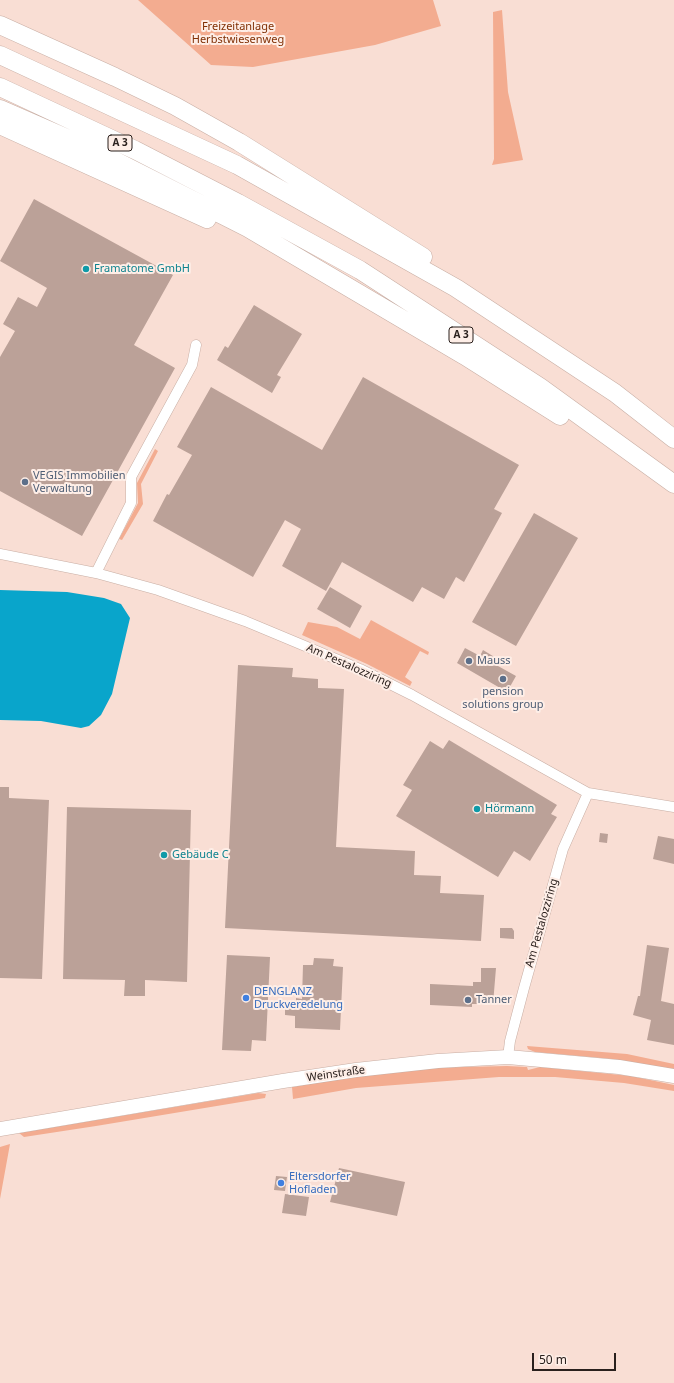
<!DOCTYPE html>
<meta charset="utf-8">
<style>
body{margin:0}
#map{position:relative;width:674px;height:1383px;overflow:hidden;background:#f9ded4;font-family:"Noto Sans",sans-serif}
canvas{display:block}
.scale{position:absolute;left:532px;top:1353px;width:84px;height:18px;box-sizing:border-box;border:2px solid #2a201d;border-top:0;padding-left:5px;font-size:12px;line-height:14px;white-space:nowrap;color:#2a201d;-webkit-text-stroke:3px #feeee7;paint-order:stroke}
</style>
<div id="map">
<canvas width="674" height="1383"></canvas>
<div class="scale">50 m</div>
</div>
<script>
const ctx = document.querySelector('canvas').getContext('2d');
ctx.lineJoin = 'round';
function fill(path, color) {
  ctx.fillStyle = color;
  ctx.fill(path, 'evenodd');
}
function toPath(rows) {
  const path = new Path2D();
  for (const r of rows) {
    path.moveTo(r[0], r[1]);
    for (let i = 2; i < r.length; i += 2) path.lineTo(r[i], r[i + 1]);
  }
  return path;
}
function trace(path, color, width, dash) {
  ctx.strokeStyle = color;
  ctx.lineWidth = width;
  ctx.lineCap = dash ? 'butt' : 'round';
  ctx.setLineDash(dash || []);
  ctx.stroke(path);
}
function write(font, color, halo, rows, align = 'center') {
  ctx.font = font + ' "Noto Sans",sans-serif';
  ctx.lineWidth = 4;
  ctx.setLineDash([]);
  ctx.textBaseline = 'middle';
  ctx.strokeStyle = halo;
  ctx.fillStyle = color;
  for (const [text, x, y, turn = 0] of rows) {
    ctx.save();
    ctx.translate(x, y);
    ctx.rotate((+turn || 0) * Math.PI / 180);
    ctx.textAlign = isNaN(turn) ? turn : align;
    if (halo) ctx.strokeText(text, 0, 0);
    ctx.fillText(text, 0, 0);
    ctx.restore();
  }
}
fill(toPath([
 [138,0,433,0,441,26,375,45,253,67,211,65],
 [502,10,508,92,523,160,492,165,494,159,493,12],
 [155,449,158,451,141,484,143,504,122,540,119,539,138,503,137,483],
 [371,620,429,652,428,655,420,651,405,677,412,682,410,686,367,664,302,635,308,622,337,627,360,639],
 [527,1046,627,1054,674,1064,674,1070,612,1059,535,1052,528,1049],
 [507,1066,527,1067,528,1070,540,1067,631,1076,674,1085,674,1091,624,1083,555,1077,499,1077,356,1088,293,1099,292,1087,344,1078,421,1068],
 [258,1093,266,1094,265,1098,96,1126,24,1137,19,1133],
 [10,1144,0,1199,0,1147]
]), '#f3ac90');
fill(toPath([
 [0,590,67,592,104,598,121,604,130,618,112,694,101,715,89,726,81,728,41,721,0,720]
]), '#09a5cb');
fill(toPath([
 [34,199,173,275,134,345,175,368,82,536,0,491,0,357,15,331,3,324,18,297,37,307,47,288,0,261],
 [254,305,302,334,277,375,281,377,272,393,217,360,225,346,228,348],
 [363,377,519,465,494,509,502,513,464,582,456,577,444,599,422,587,413,602,342,562,326,591,282,566,301,529,285,520,253,577,153,521,167,494,169,495,192,455,177,447,211,387,322,450],
 [534,513,578,538,516,646,472,622],
 [330,587,362,606,350,628,317,609],
 [465,648,480,656,483,650,501,661,498,666,516,676,507,692,457,663],
 [238,665,293,668,292,677,318,679,318,688,344,689,336,847,415,851,414,875,441,876,440,893,484,895,481,941,225,928],
 [449,740,557,805,551,814,557,817,530,861,514,851,498,877,396,816,412,790,403,785,430,741,443,749],
 [0,787,9,787,9,798,49,800,42,979,0,978],
 [67,807,191,810,187,982,145,980,145,996,124,996,125,980,63,979],
 [600,833,608,834,607,843,599,842],
 [658,836,674,839,674,864,653,859],
 [500,928,512,928,514,931,514,939,500,938],
 [647,945,669,948,661,1001,674,1004,674,1045,647,1040,651,1020,633,1015,638,996,640,996],
 [227,955,270,957,266,1041,252,1040,251,1051,222,1050],
 [314,958,334,959,333,966,343,967,340,1030,295,1028,295,1016,285,1015,285,1006,296,1006,296,998,302,999,303,965,313,965],
 [481,968,496,968,493,1004,472,1004,472,1007,430,1005,430,984,473,986,473,982,481,982],
 [339,1168,405,1182,397,1216,330,1202],
 [276,1176,287,1177,285,1191,274,1190],
 [285,1194,309,1197,306,1216,282,1213]
]), '#bba198');
const street = toPath([
 [0,554,96,573,158,590,245,621,360,669,412,695,588,793],
 [96,573,131,503,131,477,192,365,196,345],
 [508,1057,510,1041,524,988,563,849,588,793,674,807]
]);
const secondary = toPath([
 [0,1129,283,1081,356,1070,438,1061,508,1057,619,1067,674,1076]
]);
const highway = toPath([
 [0,25,115,77,175,106,239,142,423,257],
 [0,55,237,165,456,288,615,393,674,439],
 [0,87,135,150,238,203,360,270,540,387,674,484],
 [0,109,94,150,248,228,465,356,560,416],
 [0,125,207,219]
]);
trace(street, '#c8aea4', 11);
trace(secondary, '#c8aea4', 15);
trace(highway, '#c8aea4', 19);
trace(street, '#fff', 10);
trace(secondary, '#fff', 14);
trace(highway, '#fff', 18);
for (const [x, y, r, color] of [
 [86,269,4,"#0f9aa8"],
 [25,482,4,"#5c6f8a"],
 [469,661,4,"#5c6f8a"],
 [503,679,4,"#5c6f8a"],
 [477,809,4,"#0f9aa8"],
 [164,855,4,"#0f9aa8"],
 [246,998,4,"#3f7fe0"],
 [468,1000,4,"#5c6f8a"],
 [281,1183,4,"#3f7fe0"]
]) {
  const dot = new Path2D();
  dot.arc(x, y, r, 0, 2 * Math.PI);
  ctx.fillStyle = color;
  ctx.fill(dot);
  trace(dot, '#feeee7', 1.5);
}
for (const [x, y, w] of [
 [120,143,24],
 [461,335,24]
]) {
  const box = new Path2D();
  box.roundRect(x - w / 2, y - 8, w, 16, 3);
  ctx.fillStyle = '#feeee7';
  ctx.fill(box);
  trace(box, '#2a201d', 1);
}
write('bold 10px', '#2a201d', null, [
 ["A 3",120,143],
 ["A 3",461,335]
]);
write('11px', '#813005', '#feeee7', [
 ["Freizeitanlage",238,27],
 ["Herbstwiesenweg",238,40]
]);
write('11px', '#0d838f', '#feeee7', [
 ["Framatome GmbH",94,269],
 ["Hörmann",485,809],
 ["Gebäude C",172,855]
], 'left');
write('11px', '#4e5e75', '#feeee7', [
 ["VEGIS Immobilien",33,476],
 ["Verwaltung",33,489],
 ["Mauss",477,661],
 ["pension",503,692,"center"],
 ["solutions group",503,705,"center"],
 ["Tanner",476,1000]
], 'left');
write('11px', '#2a201d', '#feeee7', [
 ["Am Pestalozziring",349,666,24],
 ["Am Pestalozziring",542,923,-74],
 ["Weinstraße",336,1074,-8]
]);
write('11px', '#366cbe', '#feeee7', [
 ["DENGLANZ",254,992],
 ["Druckveredelung",254,1005],
 ["Eltersdorfer",289,1177],
 ["Hofladen",289,1190]
], 'left');
</script>
